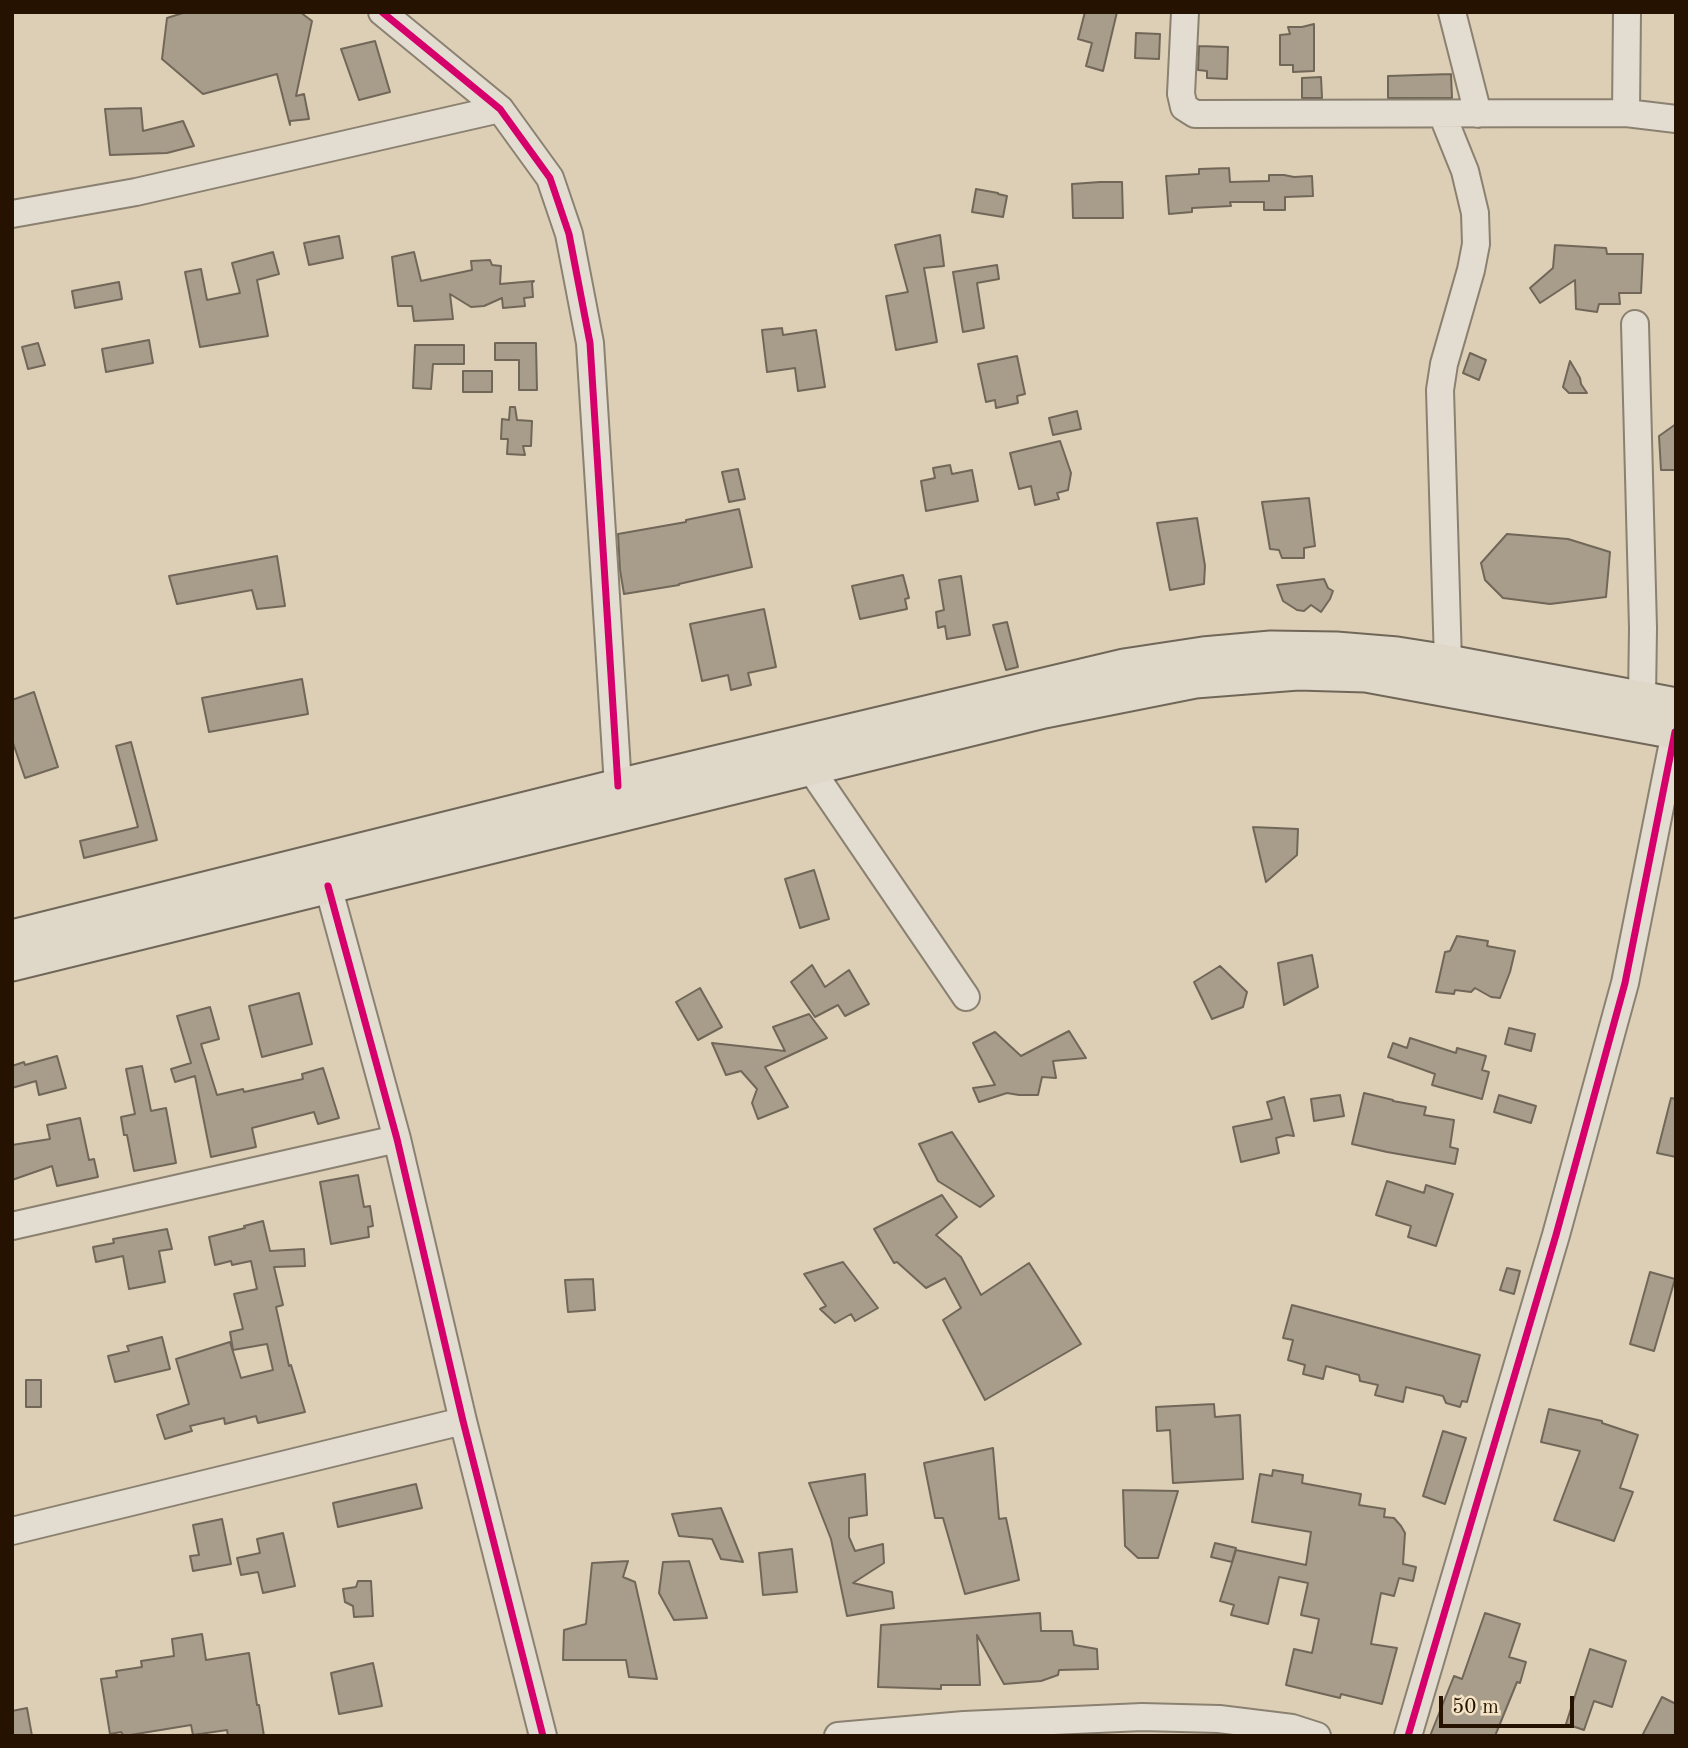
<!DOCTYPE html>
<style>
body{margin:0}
#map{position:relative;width:1688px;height:1748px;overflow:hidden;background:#ddcfb6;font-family:"Old Standard TT",serif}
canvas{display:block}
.frame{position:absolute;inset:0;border:14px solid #251200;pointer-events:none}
.scale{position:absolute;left:1439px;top:1696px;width:135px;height:32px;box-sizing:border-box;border:4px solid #251200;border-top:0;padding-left:9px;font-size:21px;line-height:24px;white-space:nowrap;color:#251200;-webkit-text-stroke:5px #f4e3c4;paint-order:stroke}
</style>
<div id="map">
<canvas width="1688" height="1748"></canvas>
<div class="frame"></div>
<div class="scale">50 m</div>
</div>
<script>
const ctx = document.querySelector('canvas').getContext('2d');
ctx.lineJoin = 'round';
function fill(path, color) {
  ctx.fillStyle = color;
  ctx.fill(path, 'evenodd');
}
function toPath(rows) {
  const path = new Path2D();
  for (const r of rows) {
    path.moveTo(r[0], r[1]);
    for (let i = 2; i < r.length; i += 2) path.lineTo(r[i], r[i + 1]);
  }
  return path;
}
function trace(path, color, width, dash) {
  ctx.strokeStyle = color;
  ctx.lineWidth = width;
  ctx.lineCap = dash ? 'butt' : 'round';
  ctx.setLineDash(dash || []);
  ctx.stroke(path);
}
const building = toPath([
 [186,12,300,12,312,21,296,96,304,94,309,119,290,121,290,125,277,74,203,94,162,59,167,18,186,12],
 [1085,12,1117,12,1103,71,1086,66,1092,43,1078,39,1085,12],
 [1314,24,1314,71,1293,72,1293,65,1280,65,1280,35,1290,34,1288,27,1302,27,1314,24],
 [1136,33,1160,34,1159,59,1135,58,1136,33],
 [375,41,390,92,359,100,341,49,375,41],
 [1199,46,1228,47,1227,79,1207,78,1207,71,1198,70,1199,46],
 [1451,74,1452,98,1388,98,1388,76,1451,74],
 [1321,77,1322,98,1302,98,1302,78,1321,77],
 [141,108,143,131,183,121,194,146,167,153,110,155,105,109,141,108],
 [1229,168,1230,182,1269,181,1269,175,1284,175,1294,177,1312,176,1313,196,1285,197,1285,210,1264,210,1264,202,1230,202,1231,206,1192,208,1192,212,1169,214,1166,176,1199,174,1199,169,1229,168],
 [1100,182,1122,182,1123,218,1073,218,1072,184,1100,182],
 [976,189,998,193,998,194,1007,196,1003,217,972,212,976,189],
 [940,235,944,266,924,268,937,342,896,350,886,296,908,292,895,245,940,235],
 [339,236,343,258,309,265,304,243,339,236],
 [1555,245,1606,248,1607,254,1643,254,1641,293,1619,293,1620,304,1599,304,1597,312,1576,309,1575,280,1540,303,1530,288,1553,268,1555,245],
 [273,252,279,274,257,280,268,336,200,347,185,272,201,269,207,300,240,293,232,263,273,252],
 [414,252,421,281,472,270,471,261,490,260,492,265,501,266,500,284,534,281,532,283,533,297,524,298,525,306,503,308,502,298,484,306,471,307,450,294,453,319,414,321,412,306,398,306,392,257,414,252],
 [997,265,999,279,977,283,984,328,963,332,953,272,997,265],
 [119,282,122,299,75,308,72,291,119,282],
 [782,328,783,335,816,330,825,387,798,391,795,368,767,372,762,330,782,328],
 [149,340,153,363,106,372,102,349,149,340],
 [38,343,45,365,28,369,22,347,38,343],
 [495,343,536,343,537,390,519,390,519,360,495,360,495,343],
 [415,345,464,345,464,364,433,364,431,389,413,388,415,345],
 [1470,353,1486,360,1479,380,1463,373,1470,353],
 [1017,356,1025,394,1017,396,1018,403,996,408,995,400,986,402,978,364,1017,356],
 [1570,361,1580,378,1581,384,1587,393,1569,393,1563,387,1570,361],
 [463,371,492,371,492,392,463,392,463,371],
 [510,407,515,407,517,420,532,421,531,446,523,446,525,455,507,454,508,439,501,439,502,419,509,420,510,407],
 [1077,411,1081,429,1053,435,1049,418,1077,411],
 [1676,424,1676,470,1661,470,1659,436,1676,424],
 [1060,441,1071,473,1068,490,1057,493,1059,499,1035,505,1031,486,1019,489,1010,453,1060,441],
 [950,465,952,474,972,470,978,501,926,511,921,481,935,478,933,468,950,465],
 [738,469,745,499,729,502,722,472,738,469],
 [1309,498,1315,546,1304,548,1304,558,1282,558,1279,550,1270,549,1262,502,1309,498],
 [739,509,752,567,679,584,679,585,624,594,620,570,618,534,686,522,686,520,739,509],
 [1197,518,1205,566,1204,584,1170,590,1157,523,1197,518],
 [1507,534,1568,539,1610,552,1606,597,1550,604,1503,598,1485,580,1481,563,1507,534],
 [277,556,285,606,257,609,252,590,177,604,169,576,277,556],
 [903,575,909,598,905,599,907,609,860,619,852,586,903,575],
 [961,576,970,635,947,639,945,626,938,628,936,612,944,610,939,580,961,576],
 [1324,579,1328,588,1333,591,1330,599,1321,612,1311,605,1304,611,1297,610,1283,601,1277,585,1324,579],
 [764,609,776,667,748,673,751,685,731,690,728,675,702,681,690,624,764,609],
 [1007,622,1018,667,1006,670,993,625,1007,622],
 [302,679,308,714,209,732,202,698,302,679],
 [34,692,58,767,25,778,12,740,12,700,34,692],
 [131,742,157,840,84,858,80,841,138,827,116,746,131,742],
 [1253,827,1298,829,1297,855,1266,882,1253,827],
 [814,870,829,919,800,928,785,879,814,870],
 [1457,936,1488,941,1487,946,1515,951,1510,972,1500,998,1491,997,1475,988,1471,992,1455,990,1454,994,1436,992,1445,952,1450,951,1457,936],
 [1312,955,1318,987,1284,1005,1278,963,1312,955],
 [812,965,825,987,849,970,869,1004,845,1016,838,1005,815,1017,791,982,812,965],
 [1220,966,1247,992,1243,1007,1212,1019,1194,982,1220,966],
 [700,988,722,1027,698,1040,676,1002,700,988],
 [299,993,312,1044,262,1057,249,1006,299,993],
 [210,1007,219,1039,201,1044,217,1095,243,1089,244,1092,303,1079,302,1074,323,1068,339,1118,318,1124,314,1112,252,1128,256,1147,211,1157,195,1076,175,1082,171,1069,191,1063,177,1016,210,1007],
 [809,1014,827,1038,765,1067,788,1107,758,1119,752,1103,757,1089,741,1071,726,1075,712,1043,785,1051,773,1027,809,1014],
 [1509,1028,1535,1034,1531,1051,1505,1044,1509,1028],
 [1069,1031,1086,1058,1053,1061,1056,1078,1042,1077,1038,1095,1019,1095,1007,1093,979,1102,973,1088,995,1085,973,1043,995,1032,1021,1056,1069,1031],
 [1410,1038,1456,1053,1457,1048,1486,1056,1482,1070,1489,1072,1482,1099,1432,1085,1435,1074,1388,1057,1393,1043,1407,1048,1410,1038],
 [57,1056,66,1088,39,1095,36,1081,12,1088,12,1066,24,1062,25,1065,57,1056],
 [142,1066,151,1111,166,1108,176,1163,134,1171,127,1135,124,1135,121,1117,135,1114,126,1069,142,1066],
 [1364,1093,1393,1100,1393,1101,1426,1107,1424,1115,1454,1120,1450,1147,1458,1149,1455,1164,1387,1152,1352,1144,1364,1093],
 [1340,1095,1344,1116,1314,1121,1311,1099,1340,1095],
 [1499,1095,1536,1106,1531,1123,1494,1112,1499,1095],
 [1284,1097,1294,1136,1287,1135,1276,1138,1279,1153,1241,1162,1233,1127,1272,1119,1267,1102,1284,1097],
 [1671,1098,1676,1099,1676,1157,1657,1153,1671,1098],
 [80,1118,89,1160,94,1159,98,1177,57,1186,52,1166,12,1180,12,1145,50,1139,47,1125,80,1118],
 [952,1132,994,1196,980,1207,938,1181,919,1144,952,1132],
 [358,1175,364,1207,370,1206,373,1226,368,1227,369,1237,331,1244,320,1182,358,1175],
 [1387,1181,1424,1193,1426,1185,1453,1194,1436,1246,1408,1237,1411,1226,1376,1215,1387,1181],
 [942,1195,957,1217,936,1235,961,1257,981,1295,1029,1263,1081,1344,985,1400,943,1320,961,1308,945,1278,926,1288,897,1262,894,1263,874,1229,942,1195],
 [263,1221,270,1251,304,1249,305,1266,274,1267,283,1305,276,1307,289,1366,291,1365,305,1412,258,1423,256,1416,225,1424,224,1418,190,1426,192,1431,165,1439,157,1415,189,1404,176,1359,230,1342,241,1378,273,1370,267,1344,233,1350,230,1332,243,1329,234,1294,257,1289,251,1261,232,1265,231,1261,215,1265,209,1237,245,1228,244,1226,263,1221],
 [167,1229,172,1249,159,1251,165,1282,129,1289,123,1256,96,1262,93,1247,114,1243,113,1239,167,1229],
 [843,1262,878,1308,855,1321,851,1314,835,1323,820,1309,826,1306,804,1274,843,1262],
 [1507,1268,1520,1271,1514,1294,1500,1290,1507,1268],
 [1650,1272,1675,1279,1654,1351,1630,1344,1650,1272],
 [593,1279,595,1310,568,1312,565,1280,593,1279],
 [1292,1305,1480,1355,1467,1402,1462,1401,1460,1407,1446,1403,1443,1396,1406,1387,1403,1402,1375,1395,1378,1385,1360,1381,1359,1375,1326,1366,1323,1379,1303,1374,1305,1365,1288,1360,1293,1340,1283,1338,1292,1305],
 [162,1337,170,1369,115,1382,108,1356,129,1351,127,1346,162,1337],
 [26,1380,41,1380,41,1407,26,1407,26,1380],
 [1214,1404,1215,1417,1240,1415,1243,1479,1173,1483,1170,1430,1157,1431,1156,1407,1214,1404],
 [1549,1409,1602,1421,1602,1423,1638,1435,1620,1488,1633,1492,1614,1541,1554,1520,1580,1451,1541,1442,1549,1409],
 [1443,1431,1466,1438,1445,1504,1423,1496,1443,1431],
 [993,1448,999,1519,1006,1518,1019,1580,965,1594,943,1518,935,1518,924,1463,993,1448],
 [1273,1470,1303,1475,1302,1483,1361,1494,1359,1505,1385,1509,1384,1517,1394,1518,1401,1526,1405,1533,1403,1564,1416,1567,1413,1581,1399,1578,1394,1596,1381,1593,1371,1644,1397,1648,1382,1704,1341,1694,1340,1698,1286,1685,1294,1649,1312,1653,1319,1619,1301,1615,1308,1583,1279,1577,1268,1624,1231,1615,1234,1605,1220,1601,1236,1550,1306,1565,1311,1532,1252,1522,1260,1474,1272,1476,1273,1470],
 [865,1474,867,1515,849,1518,849,1537,855,1551,883,1544,884,1563,853,1583,892,1592,894,1608,847,1616,831,1539,809,1483,865,1474],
 [416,1484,422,1508,338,1527,333,1503,416,1484],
 [1123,1490,1178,1491,1158,1558,1138,1558,1125,1546,1123,1490],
 [721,1508,743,1562,721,1559,712,1539,679,1536,672,1514,721,1508],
 [222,1519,231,1564,193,1571,190,1556,199,1555,193,1525,222,1519],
 [283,1533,295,1586,263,1593,258,1572,241,1575,237,1558,260,1553,257,1539,283,1533],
 [1215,1543,1236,1548,1232,1562,1211,1557,1215,1543],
 [792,1549,797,1592,763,1595,759,1553,792,1549],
 [628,1561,623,1577,635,1582,657,1679,629,1677,626,1660,563,1660,564,1630,586,1624,592,1563,628,1561],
 [689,1561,707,1618,674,1620,659,1593,663,1562,689,1561],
 [358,1581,371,1581,373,1616,354,1617,353,1606,345,1602,343,1589,356,1587,358,1581],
 [1040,1613,1041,1631,1072,1631,1074,1645,1097,1649,1098,1669,1059,1670,1058,1675,1041,1681,1004,1684,977,1635,980,1685,941,1685,941,1689,878,1687,881,1625,1040,1613],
 [1485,1613,1520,1624,1509,1657,1526,1662,1520,1683,1517,1682,1495,1736,1430,1736,1454,1676,1462,1679,1485,1613],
 [202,1634,206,1660,249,1653,257,1705,259,1705,264,1736,228,1736,227,1730,193,1735,191,1725,124,1736,121,1732,110,1734,101,1679,117,1677,116,1671,142,1667,141,1661,174,1656,172,1639,202,1634],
 [1590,1649,1626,1661,1612,1707,1594,1701,1584,1730,1566,1724,1590,1649],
 [373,1663,382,1706,339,1714,331,1673,373,1663],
 [1662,1697,1676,1704,1676,1736,1642,1736,1662,1697],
 [27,1708,32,1736,12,1736,12,1711,27,1708]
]);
fill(building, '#a89d8b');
trace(building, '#716758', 2);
const minor = toPath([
 [382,12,500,109,550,178,569,234,590,343,618,786],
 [1185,12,1181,94,1184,107,1195,114,1626,113,1676,119],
 [1452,12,1478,114],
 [1626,113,1627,12],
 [1442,114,1465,171,1475,213,1476,244,1471,270,1444,364,1440,390,1448,662],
 [12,214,136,192,500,109],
 [1635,324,1643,628,1642,699],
 [806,753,810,768,966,997],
 [328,886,397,1139,463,1421,543,1736],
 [12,1226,397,1139],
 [12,1531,463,1421],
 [838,1736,964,1725,1142,1717,1219,1719,1292,1728,1317,1736],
 [1408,1736,1556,1235,1625,983,1675,732]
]);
const major = toPath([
 [12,937,618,786,1124,666,1203,654,1271,648,1336,649,1397,654,1448,662,1676,705],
 [12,964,1044,711,1195,681,1298,673,1366,675,1676,732]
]);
trace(minor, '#8b8171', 30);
trace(major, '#716758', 37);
trace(minor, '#e3dcd0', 26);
trace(major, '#dfd7c8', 33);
trace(toPath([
 [382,12,500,109,550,178,569,234,590,343,618,786],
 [328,886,397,1139,463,1421,543,1736],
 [1408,1736,1556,1235,1625,983,1675,732]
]), '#d6006c', 7);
</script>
